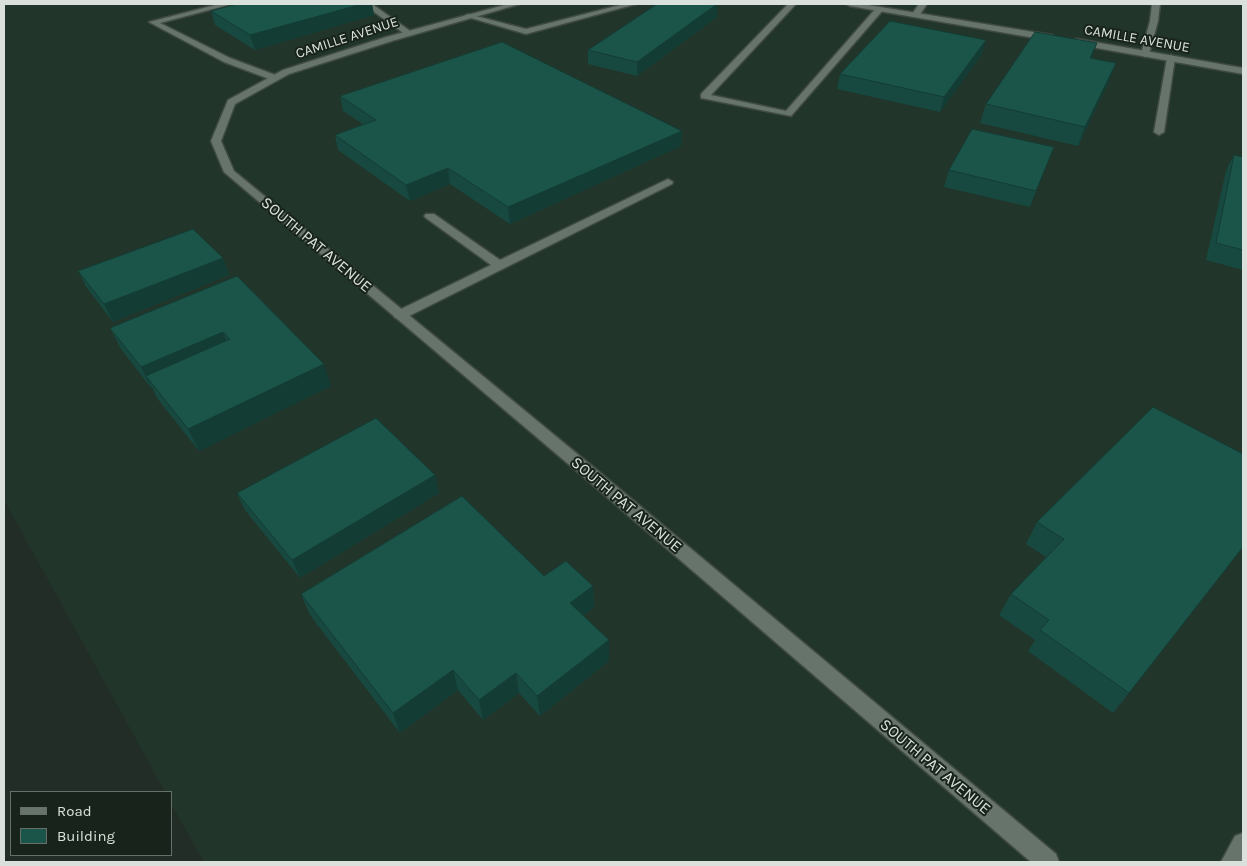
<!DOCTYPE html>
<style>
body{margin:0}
#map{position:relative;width:1247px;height:866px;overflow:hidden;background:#212d26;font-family:Karla,sans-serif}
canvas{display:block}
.frame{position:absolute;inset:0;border:5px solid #dae1dc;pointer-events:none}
.legend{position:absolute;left:10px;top:791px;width:162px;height:65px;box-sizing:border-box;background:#18231c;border:1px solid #666f69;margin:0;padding:6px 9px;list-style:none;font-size:15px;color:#dae1dc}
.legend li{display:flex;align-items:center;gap:10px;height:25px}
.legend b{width:25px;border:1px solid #666f69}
</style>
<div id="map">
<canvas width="1247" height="866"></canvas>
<div class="frame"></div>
<ul class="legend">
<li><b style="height:6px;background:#66746b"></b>Road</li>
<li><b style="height:14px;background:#1b554a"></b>Building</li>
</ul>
</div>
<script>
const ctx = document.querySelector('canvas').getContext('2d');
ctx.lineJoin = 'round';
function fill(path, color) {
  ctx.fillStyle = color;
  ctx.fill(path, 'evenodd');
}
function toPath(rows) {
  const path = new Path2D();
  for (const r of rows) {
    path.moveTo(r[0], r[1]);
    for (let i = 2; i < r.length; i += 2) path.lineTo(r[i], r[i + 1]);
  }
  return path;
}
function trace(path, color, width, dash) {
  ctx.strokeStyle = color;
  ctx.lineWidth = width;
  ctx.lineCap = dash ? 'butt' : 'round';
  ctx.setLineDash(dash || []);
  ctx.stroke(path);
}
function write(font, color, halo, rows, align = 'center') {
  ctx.font = font + ' Karla,sans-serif';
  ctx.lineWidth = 4;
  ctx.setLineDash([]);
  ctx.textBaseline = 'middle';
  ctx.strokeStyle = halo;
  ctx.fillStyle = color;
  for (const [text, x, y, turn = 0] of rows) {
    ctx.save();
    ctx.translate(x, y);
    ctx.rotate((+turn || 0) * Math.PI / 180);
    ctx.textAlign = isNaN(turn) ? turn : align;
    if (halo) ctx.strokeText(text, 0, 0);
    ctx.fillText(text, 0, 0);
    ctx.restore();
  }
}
fill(toPath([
 [4,4,1243,4,1243,862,204,862,171,804,171,792,165,792,4,500]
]), '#22352a');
const lane = toPath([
 [219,4,232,4,160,23,230,58,278,76,278,80,272,80,224,62,149,22,219,4],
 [363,4,372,4,413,33,406,35,363,4],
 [624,4,636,4,526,34,464,16,468,14,526,29,624,4],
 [788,4,796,4,711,95,786,111,877,7,884,9,791,116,701,98,701,94,788,4],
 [919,4,927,4,919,16,913,16,912,14,919,4],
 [1152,4,1160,4,1158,21,1149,54,1145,57,1141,54,1150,21,1152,4],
 [1171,55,1175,58,1164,132,1159,135,1154,132,1167,58,1171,55],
 [668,179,673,182,672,184,405,318,395,318,393,315,395,312,491,265,426,218,424,216,426,214,434,214,500,260,668,179],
 [1243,833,1243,862,1221,862,1235,836,1243,833]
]);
const street = toPath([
 [508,4,520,4,392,41,289,74,235,104,221,141,234,171,598,471,1056,854,1059,862,1031,862,586,479,224,172,211,141,228,100,283,70,386,37,508,4],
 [846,4,862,4,1052,35,1056,38,1052,41,850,6,846,4],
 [1077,39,1243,68,1243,74,1074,44,1074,40,1077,39]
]);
trace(lane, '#404a44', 3);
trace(street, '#404a44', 3);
fill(lane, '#66746b');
fill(street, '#66746b');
fill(toPath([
 [237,4,372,4,374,15,255,50,215,25,211,11],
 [717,17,637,76,588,64,588,50],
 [982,54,940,112,837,89,840,74],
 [1092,58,1109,81,1078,146,980,123,986,104],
 [340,96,682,131,681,146,510,224,450,184,410,201,338,150,335,135,363,124,343,111],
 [1054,147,1030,207,944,187,949,170],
 [1234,155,1243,157,1243,270,1206,260,1226,171],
 [223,258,229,275,113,322,87,288,78,271],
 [237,276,331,386,199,451,157,398,153,389,152,389,121,349,110,328],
 [1153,407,1129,693,1113,713,1028,651,1035,640,999,615,1011,594,1046,557,1026,544,1037,522],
 [435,475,439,493,300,578,245,510,237,493],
 [593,586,594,607,583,616,609,661,540,716,519,693,483,720,458,690,400,733,310,615,301,594]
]), '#174940');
fill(toPath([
 [362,4,372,4,374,15,255,50,250,35],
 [717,4,718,4,717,17,637,76,637,62],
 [986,40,982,54,940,112,944,97],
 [1097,43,1091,61,1090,58],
 [1116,63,1109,81,1078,146,1085,127],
 [682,131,681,146,510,224,508,207],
 [1054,147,1048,163,1030,207,1036,191],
 [448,168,450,184,410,201,406,185],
 [223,258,229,275,113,322,104,304],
 [223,332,232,353,146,376,153,389,152,389,141,367],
 [324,364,331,386,199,451,188,429],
 [435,475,439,493,300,578,292,560],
 [593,586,594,607,572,624,570,603],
 [609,640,609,661,540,716,537,696],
 [453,670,458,690,400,733,393,713],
 [516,673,519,693,483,720,479,700]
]), '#133c34');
const building = toPath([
 [237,4,362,4,250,35,211,11,237,4],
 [657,4,717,4,637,62,588,50,657,4],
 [890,21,986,40,944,97,840,74,890,21],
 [1035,32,1097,43,1090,58,1116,63,1085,127,986,104,1035,32],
 [502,42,682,131,508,207,448,168,406,185,335,135,376,120,340,96,502,42],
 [972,129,1054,147,1036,191,949,170,972,129],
 [1234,155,1243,157,1243,250,1216,243,1234,155],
 [193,229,223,258,104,304,78,271,193,229],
 [237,276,324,364,188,429,146,376,230,339,223,332,141,367,110,328,237,276],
 [1153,407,1243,454,1243,547,1129,693,1040,630,1049,620,1011,594,1064,539,1037,522,1153,407],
 [376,418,435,475,292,560,237,493,376,418],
 [462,496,544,576,566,561,593,586,570,603,609,640,537,696,516,673,479,700,453,670,393,713,301,594,462,496]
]);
fill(building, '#1b554a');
trace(building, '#133c34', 1);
write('14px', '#dae1dc', '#18231c', [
 ["CAMILLE AVENUE",347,38,-18],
 ["CAMILLE AVENUE",1137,39,10]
]);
write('16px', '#dae1dc', '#18231c', [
 ["SOUTH PAT AVENUE",316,245,40],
 ["SOUTH PAT AVENUE",626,505,40],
 ["SOUTH PAT AVENUE",935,767,40]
]);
</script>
